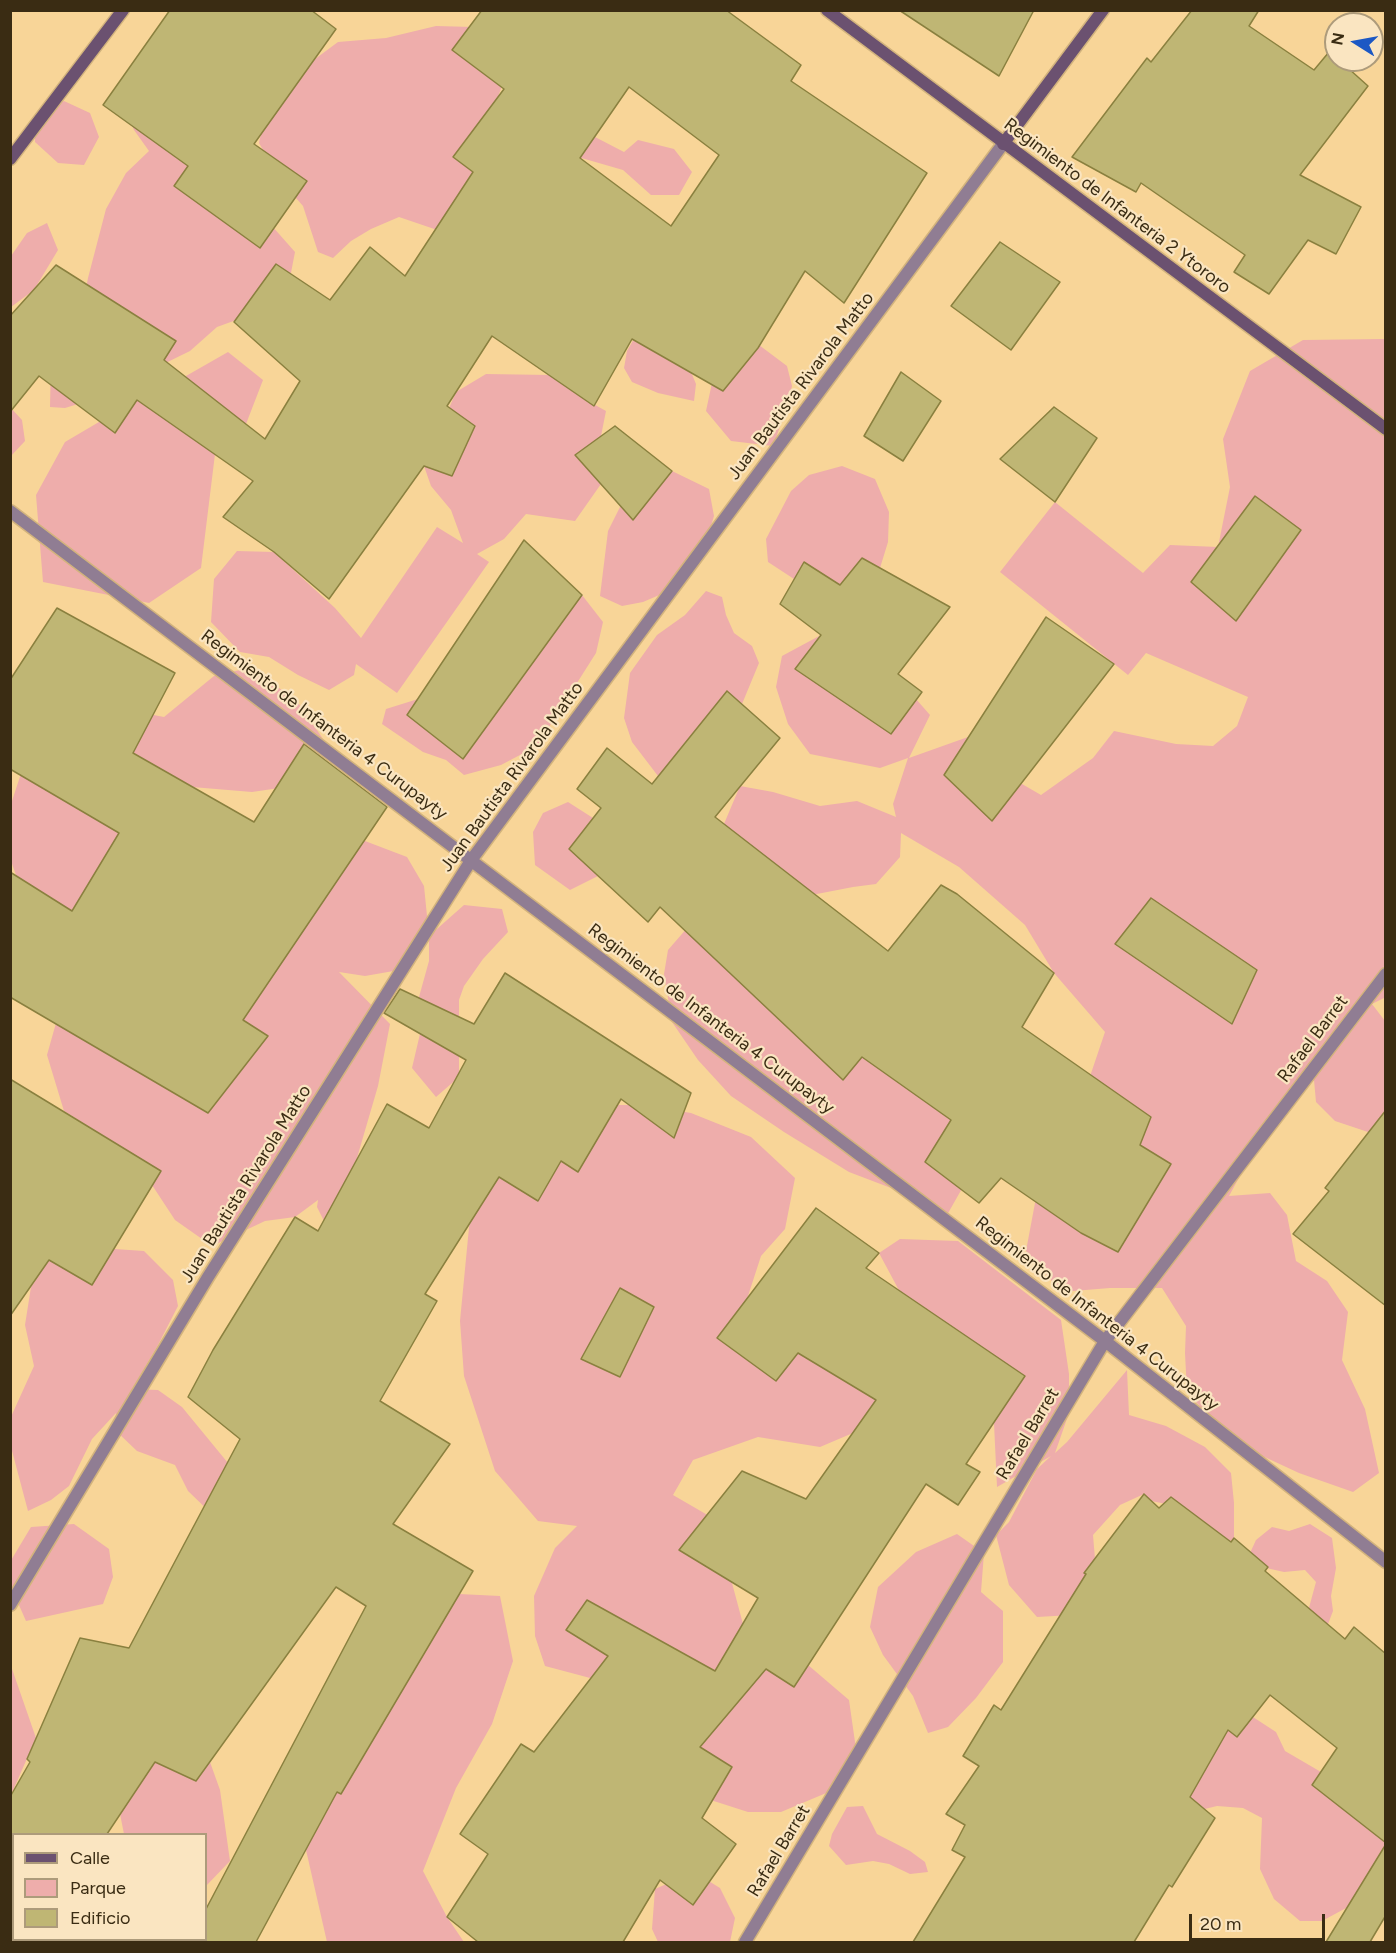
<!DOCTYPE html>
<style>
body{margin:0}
#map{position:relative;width:1396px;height:1953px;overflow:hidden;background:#f8d598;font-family:Figtree,sans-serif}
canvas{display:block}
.frame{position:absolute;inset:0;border:12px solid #3a2c13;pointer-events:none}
.legend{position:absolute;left:12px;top:1833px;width:195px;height:108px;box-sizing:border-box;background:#fae5c1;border:2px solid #ad9b7b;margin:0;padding:8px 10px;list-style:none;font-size:18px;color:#3a2c13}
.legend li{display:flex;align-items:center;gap:12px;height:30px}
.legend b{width:30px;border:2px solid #ad9b7b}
.north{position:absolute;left:1324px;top:12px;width:60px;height:60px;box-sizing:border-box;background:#fae5c1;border:2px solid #ad9b7b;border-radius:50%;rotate:281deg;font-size:16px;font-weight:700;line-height:24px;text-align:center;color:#3a2c13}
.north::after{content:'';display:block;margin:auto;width:21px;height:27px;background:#1c58c4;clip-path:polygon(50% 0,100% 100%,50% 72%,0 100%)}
.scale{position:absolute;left:1189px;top:1914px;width:136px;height:27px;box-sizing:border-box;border:3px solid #3a2c13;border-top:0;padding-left:8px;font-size:18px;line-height:21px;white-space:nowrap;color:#3a2c13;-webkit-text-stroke:4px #fae5c1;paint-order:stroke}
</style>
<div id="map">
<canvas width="1396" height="1953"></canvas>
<div class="frame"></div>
<ul class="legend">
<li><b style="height:8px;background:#6b5170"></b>Calle</li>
<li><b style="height:16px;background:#eeadab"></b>Parque</li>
<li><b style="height:16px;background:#bfb674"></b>Edificio</li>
</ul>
<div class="north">N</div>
<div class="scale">20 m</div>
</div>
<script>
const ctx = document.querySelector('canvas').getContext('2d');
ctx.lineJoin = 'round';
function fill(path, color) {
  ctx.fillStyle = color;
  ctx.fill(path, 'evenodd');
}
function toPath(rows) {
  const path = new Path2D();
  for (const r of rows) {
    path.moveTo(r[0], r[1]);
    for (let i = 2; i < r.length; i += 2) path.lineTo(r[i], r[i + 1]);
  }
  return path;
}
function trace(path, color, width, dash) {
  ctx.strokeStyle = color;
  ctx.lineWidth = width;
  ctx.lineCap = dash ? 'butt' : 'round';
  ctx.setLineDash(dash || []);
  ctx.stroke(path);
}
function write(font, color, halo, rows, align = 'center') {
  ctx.font = font + ' Figtree,sans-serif';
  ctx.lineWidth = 4.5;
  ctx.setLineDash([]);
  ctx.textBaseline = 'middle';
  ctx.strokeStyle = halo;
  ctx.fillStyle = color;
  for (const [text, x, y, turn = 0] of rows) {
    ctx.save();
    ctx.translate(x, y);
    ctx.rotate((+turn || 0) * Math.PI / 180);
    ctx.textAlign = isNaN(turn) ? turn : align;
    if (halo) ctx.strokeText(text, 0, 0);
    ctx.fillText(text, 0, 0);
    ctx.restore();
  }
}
fill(toPath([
 [436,26,473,27,506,75,492,113,498,165,449,234,399,217,371,229,351,241,333,258,318,252,303,206,281,181,259,143,267,104,299,71,338,42,386,38],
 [64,101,90,113,99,137,84,165,58,163,35,142,35,118],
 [125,110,272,226,295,252,289,283,261,311,217,327,190,351,88,401,65,408,50,407,51,361,78,330,88,278,106,209,126,173,149,151,134,130],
 [568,123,624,152,638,140,674,149,692,172,679,195,651,195,623,170,578,157],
 [47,223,58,250,34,290,11,307,11,256,27,233],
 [635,337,684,355,696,384,694,401,658,393,632,382,624,368,627,351],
 [1385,339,1386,997,1372,1004,1385,1021,1385,1150,1368,1132,1335,1121,1316,1102,1313,1069,1279,1105,1229,1196,1270,1193,1287,1215,1296,1261,1327,1281,1348,1312,1342,1360,1365,1409,1379,1473,1353,1492,1299,1473,1256,1453,1215,1422,1195,1401,1187,1392,1185,1353,1186,1326,1162,1288,1110,1288,1061,1292,1026,1251,1041,1171,1082,1100,1105,1032,1054,973,1025,925,959,867,901,833,900,857,876,884,853,887,791,899,713,850,740,786,773,792,820,806,857,801,896,817,893,804,908,758,880,768,810,754,788,724,776,687,782,656,821,635,916,699,930,715,909,758,968,737,1003,773,1041,795,1093,758,1114,731,1176,744,1213,746,1237,726,1248,697,1146,653,1128,675,1000,572,1055,502,1143,573,1170,545,1218,547,1230,487,1223,439,1250,371,1303,340],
 [759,345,787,366,792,386,786,410,773,446,731,441,706,411,716,364],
 [228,352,263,380,246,424,215,454,201,568,149,603,43,582,36,495,65,442,138,399,172,384],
 [486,374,550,375,579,396,606,411,601,436,601,484,575,521,526,514,504,539,477,554,489,562,397,693,356,664,354,675,329,690,298,675,269,657,240,652,211,622,214,579,237,551,274,552,335,608,361,638,437,527,463,543,451,510,431,486,424,466,456,392],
 [10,407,22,420,25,441,11,456],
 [842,466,875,479,889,512,888,542,880,568,824,593,794,579,768,562,766,539,791,491,809,475],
 [655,469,672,471,709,489,714,516,701,559,664,593,643,602,622,606,600,596,608,531,625,497],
 [706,591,722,597,726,615,734,633,752,646,759,663,742,704,658,776,632,742,624,718,630,673,657,635,685,615],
 [553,593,582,595,603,622,596,653,537,746,501,765,464,775,446,760,423,752,382,724,386,709,418,699,449,705],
 [253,667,299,704,332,752,293,786,252,792,192,787,155,815,116,838,131,870,150,961,27,906,11,861,10,813,12,801,32,740,107,706,164,717,214,676],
 [568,802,593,818,598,876,570,890,535,865,533,832,543,813],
 [365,841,407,857,424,886,429,936,464,905,502,909,508,932,483,959,464,986,459,1000,459,1077,436,1097,412,1068,423,1021,419,997,429,961,429,937,405,969,365,976,339,972,390,1024,378,1086,352,1175,328,1229,317,1207,318,1200,295,1217,265,1221,212,1246,175,1220,131,1153,64,1111,47,1055,56,1023,203,938,297,941,289,906,329,849],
 [701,912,966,1065,968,1178,947,1215,933,1204,849,1172,784,1132,731,1096,698,1060,672,1022,664,974,668,950],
 [547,1105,642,1105,691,1113,751,1137,795,1178,785,1229,761,1256,747,1299,882,1365,874,1424,820,1447,758,1437,693,1460,673,1495,723,1524,732,1583,743,1624,794,1653,849,1700,856,1749,831,1791,781,1812,748,1812,692,1794,609,1683,545,1666,535,1636,534,1596,555,1548,577,1526,538,1521,495,1471,464,1376,460,1321,473,1186],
 [900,1239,958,1241,1061,1320,1069,1374,1069,1413,1055,1453,1067,1442,1127,1370,1129,1415,1166,1426,1205,1447,1231,1473,1234,1503,1234,1538,1206,1560,1187,1508,1151,1501,1144,1494,1120,1505,1093,1535,1095,1559,1072,1615,1037,1617,1009,1585,996,1535,1009,1522,1037,1469,1051,1456,997,1487,994,1423,946,1378,879,1253],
 [100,1248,144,1251,173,1280,178,1306,158,1345,132,1389,158,1390,182,1407,228,1463,216,1518,188,1491,175,1465,137,1451,115,1430,116,1413,92,1439,69,1486,51,1500,28,1511,11,1447,10,1419,34,1366,25,1325,31,1287,49,1260],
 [74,1524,109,1549,113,1577,103,1604,26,1621,11,1587,10,1562,31,1527],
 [1310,1524,1332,1538,1336,1568,1331,1596,1333,1611,1315,1658,1307,1615,1316,1582,1305,1570,1284,1572,1253,1565,1250,1553,1256,1540,1272,1527,1289,1531],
 [957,1534,984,1553,981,1592,1003,1611,1003,1662,976,1698,948,1727,928,1733,913,1696,883,1655,870,1627,878,1587,916,1552],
 [459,1594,500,1596,513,1661,492,1724,456,1788,423,1871,447,1917,464,1942,327,1942,306,1850,331,1747],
 [11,1666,36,1738,11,1795],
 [1236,1706,1276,1732,1285,1751,1321,1772,1385,1826,1386,1870,1348,1907,1322,1921,1300,1921,1274,1899,1260,1869,1262,1818,1243,1808,1217,1806,1180,1815],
 [166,1750,210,1762,220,1790,230,1861,206,1886,206,1834,124,1834,120,1814,127,1774],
 [863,1806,877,1834,910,1851,925,1862,928,1872,910,1874,889,1864,873,1861,846,1865,829,1846,832,1834,847,1807],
 [694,1872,720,1888,735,1918,730,1942,658,1942,652,1929,655,1889]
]), '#eeadab');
const building = toPath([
 [170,10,311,10,336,29,254,144,307,181,260,248,174,186,188,166,103,105,170,10],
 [482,10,726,10,801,65,791,81,927,173,844,303,805,271,758,348,723,391,632,339,594,406,492,336,447,406,475,426,452,476,424,466,329,599,274,552,223,517,253,481,137,400,115,433,39,376,10,412,10,316,56,265,176,341,164,360,265,439,300,381,234,322,276,264,330,300,370,247,405,276,473,172,453,157,504,89,452,50,482,10],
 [629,87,719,155,671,226,580,158,629,87],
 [899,10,1034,10,999,76,899,10],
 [1192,10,1259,10,1249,26,1314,70,1329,52,1336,58,1336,60,1339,60,1368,86,1300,175,1361,207,1336,254,1308,240,1269,294,1234,272,1245,255,1141,183,1136,192,1072,157,1147,58,1151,62,1192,10],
 [1000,242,1060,282,1011,350,951,306,1000,242],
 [901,372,941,401,903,461,864,436,901,372],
 [1054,407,1097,438,1055,502,1000,459,1054,407],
 [615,426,672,471,633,520,575,455,615,426],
 [1255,496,1301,530,1236,621,1191,582,1255,496],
 [524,540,582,595,463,759,407,715,524,540],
 [862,558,950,607,898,674,922,692,891,734,795,669,821,635,780,604,804,562,840,585,862,558],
 [57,608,175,673,133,753,254,822,304,744,387,807,243,1020,268,1036,208,1113,10,997,10,872,72,911,119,833,10,769,10,680,57,608],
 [1046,617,1114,664,992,821,944,775,1046,617],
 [727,691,780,738,715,817,888,951,941,885,957,894,1054,973,1022,1027,1151,1117,1140,1145,1171,1164,1118,1252,1081,1233,1001,1178,979,1203,925,1162,951,1120,862,1057,843,1080,660,907,648,922,569,849,601,808,577,789,607,748,652,784,727,691],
 [1151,898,1257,970,1232,1024,1115,944,1151,898],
 [505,973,691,1093,674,1138,621,1099,578,1172,561,1161,538,1201,499,1177,425,1294,437,1301,380,1401,450,1444,393,1524,473,1571,341,1794,337,1792,256,1942,206,1942,206,1909,366,1606,336,1587,196,1781,155,1762,107,1834,10,1834,10,1797,30,1762,27,1759,80,1638,129,1648,240,1439,188,1397,213,1350,295,1217,318,1231,387,1104,429,1128,466,1060,384,1013,400,989,474,1024,505,973],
 [10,1079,161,1171,92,1285,49,1260,10,1316,10,1079],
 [1386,1110,1386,1306,1293,1234,1329,1191,1325,1188,1386,1110],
 [816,1208,879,1253,866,1268,1025,1376,966,1464,980,1472,958,1505,926,1484,794,1687,766,1669,700,1747,732,1767,702,1818,736,1844,693,1905,660,1880,623,1942,478,1942,447,1917,488,1854,460,1834,521,1744,534,1752,608,1656,566,1630,587,1600,715,1671,758,1598,679,1550,742,1471,806,1499,876,1400,798,1353,776,1381,717,1338,816,1208],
 [620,1288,654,1307,620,1377,581,1359,620,1288],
 [1144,1494,1159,1508,1171,1497,1231,1542,1234,1538,1268,1567,1265,1571,1345,1639,1354,1627,1386,1654,1386,1843,1312,1785,1337,1748,1270,1695,1237,1737,1228,1730,1190,1797,1215,1818,1172,1887,1169,1885,1134,1942,913,1942,965,1857,952,1850,965,1825,946,1814,979,1766,963,1756,994,1705,1001,1710,1086,1574,1084,1573,1144,1494],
 [1386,1844,1386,1915,1370,1942,1326,1942,1386,1844]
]);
fill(building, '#bfb674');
trace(building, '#8a803f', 1.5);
const street = toPath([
 [10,511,1105,1341,1386,1562],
 [10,1605,208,1277,472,859,1003,144],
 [745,1942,1105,1341,1386,974]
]);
const secondary = toPath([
 [827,10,1386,429],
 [1003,144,1103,10],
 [10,159,123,10]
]);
trace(street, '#d2b37d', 15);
trace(secondary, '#d2b37d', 15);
trace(street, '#907d93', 12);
trace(secondary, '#6b5170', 12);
write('18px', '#3a2c13', '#fae5c1', [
 ["Regimiento de Infanteria 2 Ytororo",1117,206,37],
 ["Juan Bautista Rivarola Matto",801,386,-53],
 ["Regimiento de Infanteria 4 Curupayty",324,725,37],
 ["Juan Bautista Rivarola Matto",512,777,-54],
 ["Regimiento de Infanteria 4 Curupayty",711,1019,37],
 ["Rafael Barret",1313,1039,-53],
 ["Juan Bautista Rivarola Matto",246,1184,-58],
 ["Regimiento de Infanteria 4 Curupayty",1097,1314,38],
 ["Rafael Barret",1028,1434,-59],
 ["Rafael Barret",779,1851,-59]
]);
</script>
